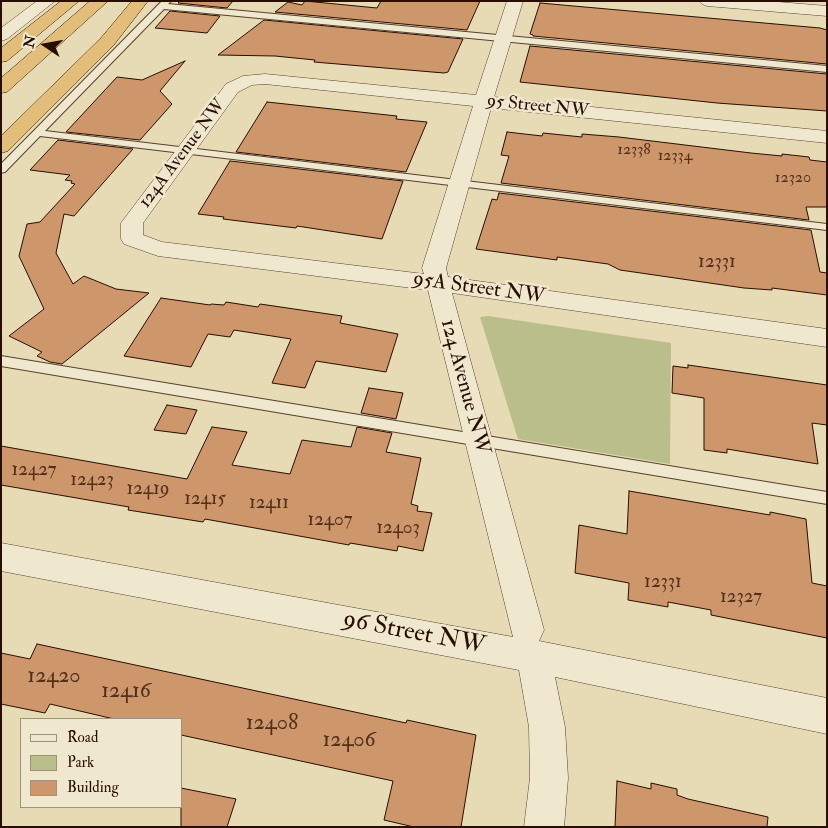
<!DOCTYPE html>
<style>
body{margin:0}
#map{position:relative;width:828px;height:828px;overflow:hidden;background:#e6dbb5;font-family:"IM FELL Double Pica",serif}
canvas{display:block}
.frame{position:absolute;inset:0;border:2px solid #280e00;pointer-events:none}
.legend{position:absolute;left:20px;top:718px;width:162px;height:90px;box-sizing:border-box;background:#efe8cf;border:1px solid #9f917c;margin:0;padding:6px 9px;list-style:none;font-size:15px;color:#280e00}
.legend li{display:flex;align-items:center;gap:10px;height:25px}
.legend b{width:25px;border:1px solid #9f917c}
.north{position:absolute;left:20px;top:20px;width:50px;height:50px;-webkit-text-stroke:4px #efe8cf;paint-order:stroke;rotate:282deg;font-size:14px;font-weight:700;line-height:20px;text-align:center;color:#280e00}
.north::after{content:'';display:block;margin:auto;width:18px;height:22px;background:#280e00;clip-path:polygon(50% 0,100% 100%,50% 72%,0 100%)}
</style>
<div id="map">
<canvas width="828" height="828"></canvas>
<div class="frame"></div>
<ul class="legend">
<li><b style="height:6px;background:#efe8cf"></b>Road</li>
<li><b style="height:14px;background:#babe8a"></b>Park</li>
<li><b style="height:14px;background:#ce966b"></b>Building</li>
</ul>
<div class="north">N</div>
</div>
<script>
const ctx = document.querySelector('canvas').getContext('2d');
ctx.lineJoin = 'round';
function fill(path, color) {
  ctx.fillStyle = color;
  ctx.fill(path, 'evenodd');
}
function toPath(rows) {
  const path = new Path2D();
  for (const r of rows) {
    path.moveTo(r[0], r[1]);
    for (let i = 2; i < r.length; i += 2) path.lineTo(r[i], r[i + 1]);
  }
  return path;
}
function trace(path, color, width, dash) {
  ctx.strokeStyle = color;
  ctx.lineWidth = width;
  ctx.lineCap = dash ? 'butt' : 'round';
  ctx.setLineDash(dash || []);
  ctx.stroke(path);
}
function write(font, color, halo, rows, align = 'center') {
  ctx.font = font + ' "IM FELL Double Pica",serif';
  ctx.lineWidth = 5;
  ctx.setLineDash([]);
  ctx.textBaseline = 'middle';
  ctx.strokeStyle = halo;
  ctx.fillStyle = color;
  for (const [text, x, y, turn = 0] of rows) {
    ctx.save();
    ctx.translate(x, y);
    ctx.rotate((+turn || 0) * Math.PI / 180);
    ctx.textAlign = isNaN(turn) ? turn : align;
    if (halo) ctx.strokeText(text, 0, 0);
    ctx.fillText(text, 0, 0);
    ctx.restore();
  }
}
fill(toPath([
 [488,316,671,343,670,464,518,439,480,317]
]), '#babe8a');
const building = toPath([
 [180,1,233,1,227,8,178,3,180,1],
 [305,1,377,8,381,1,480,1,467,30,275,12,288,2,302,5,305,1],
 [540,3,820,28,827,30,827,64,533,36,533,35,530,34,540,3],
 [170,11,220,16,207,33,155,28,170,11],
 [264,20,463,39,448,72,444,73,314,62,315,60,275,56,218,55,264,20],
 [530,46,827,74,827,111,717,103,520,82,530,46],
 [185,61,160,91,172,104,140,140,66,132,117,77,142,80,185,61],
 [267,102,397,116,396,119,427,122,406,172,236,152,267,102],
 [507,132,542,136,543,133,582,137,582,134,619,137,751,153,782,156,782,154,809,157,810,160,827,162,827,207,806,207,809,220,501,183,509,156,501,155,507,132],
 [58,140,133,149,74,216,64,214,56,253,73,284,84,276,116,289,149,293,62,364,50,362,37,356,42,352,9,336,44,309,19,256,27,224,40,222,75,184,71,183,72,181,65,180,70,175,30,170,58,140],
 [230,161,403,181,382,239,297,226,296,228,223,219,224,217,198,214,230,161],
 [499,193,811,230,820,272,827,273,827,295,772,288,772,290,744,288,620,270,608,264,557,257,557,260,476,249,492,199,497,200,499,193],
 [161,298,210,305,211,304,224,305,226,302,258,307,260,304,342,316,340,323,398,334,386,372,316,361,305,388,272,383,291,339,234,330,230,337,208,334,191,367,124,356,161,298],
 [688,365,827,385,827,425,812,423,818,464,727,449,727,453,704,450,704,398,672,393,673,366,688,368,688,365],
 [369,388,403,393,396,419,361,413,369,388],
 [167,405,197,410,186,434,154,430,167,405],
 [212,427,247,432,232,465,290,474,302,440,351,447,357,427,392,433,386,452,421,458,411,504,418,506,417,511,432,513,423,551,398,546,397,551,350,543,349,545,205,519,203,522,128,510,129,507,1,485,1,446,187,479,212,427],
 [629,491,770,515,770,512,806,519,812,583,827,586,827,638,711,615,711,610,668,602,668,607,628,600,629,583,575,573,579,525,627,534,629,491],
 [37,644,406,723,407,720,476,735,461,827,414,827,384,820,393,781,181,735,181,719,114,719,50,704,45,713,1,704,1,653,30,659,37,644],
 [617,781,651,789,651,783,677,789,677,795,688,799,768,817,767,827,615,827,617,781],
 [181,788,236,799,227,827,181,827,181,788]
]);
fill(building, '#ce966b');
trace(building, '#280e00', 1);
const lane = toPath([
 [162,1,171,1,168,4,827,66,827,72,164,9,45,131,827,224,827,230,40,136,5,172,1,173,1,164,162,1],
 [1,356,827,492,827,504,1,366,1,356]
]);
const street = toPath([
 [37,1,55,1,7,39,1,41,1,28,37,1],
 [507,1,523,1,494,97,827,131,827,143,491,108,446,268,448,277,827,329,827,347,452,293,544,630,539,641,827,698,827,734,555,677,565,727,568,778,564,827,524,827,530,778,529,727,519,670,1,571,1,543,513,637,428,290,158,256,124,244,121,239,121,223,226,84,243,76,265,74,476,95,507,1],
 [265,84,473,106,422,268,424,274,162,242,143,235,143,223,238,92,252,85,265,84],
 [699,1,766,1,827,6,827,16,707,6,702,4,699,1]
]);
const highway = toPath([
 [61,1,79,1,7,61,1,62,1,48,61,1],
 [90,1,108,1,7,92,1,93,1,78,90,1],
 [132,1,148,1,113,46,8,151,1,153,1,136,101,38,132,1]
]);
trace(lane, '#58412d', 2);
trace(street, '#58412d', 1);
trace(highway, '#280e00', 1);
fill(lane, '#efe8cf');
fill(street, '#efe8cf');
fill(highway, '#e3be7a');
write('16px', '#52301b', null, [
 ["12338",634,151],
 ["12334",675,157],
 ["12320",793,179]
]);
write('18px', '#280e00', '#efe8cf', [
 ["95 Street NW",538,107,6],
 ["124A Avenue NW",183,154,-53]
]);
write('19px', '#52301b', null, [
 ["12331",717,263],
 ["12427",34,471],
 ["12423",92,481],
 ["12419",148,490],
 ["12415",205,500],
 ["12411",269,504],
 ["12407",330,521],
 ["12403",398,529],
 ["12331",663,583],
 ["12327",741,598]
]);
write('21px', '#280e00', '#efe8cf', [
 ["95A Street NW",479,289,8],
 ["124 Avenue NW",464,387,75]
]);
write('22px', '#52301b', null, [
 ["12420",54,677],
 ["12416",126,692],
 ["12408",272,724],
 ["12406",349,741]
]);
write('25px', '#280e00', '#efe8cf', [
 ["96 Street NW",414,634,11]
]);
</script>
